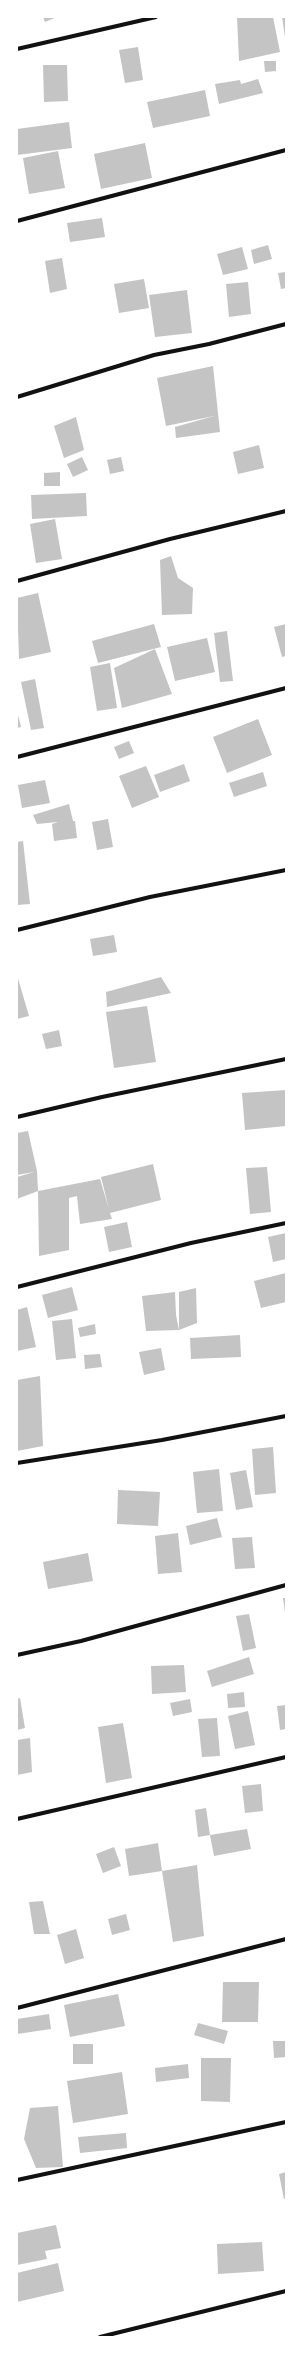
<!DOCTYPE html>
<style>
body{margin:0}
#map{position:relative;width:303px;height:2354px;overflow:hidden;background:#fff;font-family:"DejaVu Sans",sans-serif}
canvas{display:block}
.frame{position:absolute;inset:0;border:18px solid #fff;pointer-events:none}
</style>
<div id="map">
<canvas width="303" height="2354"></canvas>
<div class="frame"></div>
</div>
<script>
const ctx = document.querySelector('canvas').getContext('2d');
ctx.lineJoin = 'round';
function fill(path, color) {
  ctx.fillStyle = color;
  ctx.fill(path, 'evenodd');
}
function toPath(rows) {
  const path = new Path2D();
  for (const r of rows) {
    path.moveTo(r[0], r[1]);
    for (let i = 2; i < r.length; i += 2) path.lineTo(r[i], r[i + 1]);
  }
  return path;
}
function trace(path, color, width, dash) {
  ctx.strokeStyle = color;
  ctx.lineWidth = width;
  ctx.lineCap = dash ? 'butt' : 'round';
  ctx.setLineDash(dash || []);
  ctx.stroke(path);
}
fill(toPath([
 [43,17,57,17,45,22],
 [237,17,273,17,280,52,239,61],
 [282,17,286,17,286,37,285,37],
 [138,47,143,80,125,83,119,50],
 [264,61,276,61,276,71,265,72],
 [43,65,67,65,68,101,44,102],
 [258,79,263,93,219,104,215,84,240,80,241,84],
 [205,90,210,116,153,128,147,102],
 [69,122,72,148,17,155,17,129],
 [145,143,152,178,101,189,94,154],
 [58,151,65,188,29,194,23,158],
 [102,218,105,237,70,242,67,223],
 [268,245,272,259,254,264,251,250],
 [242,247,248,269,223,275,217,254],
 [62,258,67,289,50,293,45,261],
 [286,272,286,288,281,289,278,273],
 [144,279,149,308,119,313,114,284],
 [248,282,251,314,229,317,226,284],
 [187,290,192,333,155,337,149,295],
 [213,366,220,432,176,438,175,427,214,416,166,426,157,378],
 [76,417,84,450,64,458,54,426],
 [259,445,264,468,238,474,233,452],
 [82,457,88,470,73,477,67,464],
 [121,457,124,471,110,474,107,460],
 [60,472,60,486,44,486,44,473],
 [86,493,87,516,32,519,31,495],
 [55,519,62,559,36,563,30,524],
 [171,556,178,578,193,588,192,614,162,615,160,560],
 [38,593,51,652,19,659,17,598],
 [154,624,161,647,98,663,92,641],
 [286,624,286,656,282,657,274,627],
 [227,631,233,681,220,682,214,633],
 [207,638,215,672,175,681,167,647],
 [155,649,172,694,122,708,114,668],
 [110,663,117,708,97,711,90,667],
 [35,679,44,728,31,730,21,682],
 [17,711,21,727,17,728],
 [258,719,272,755,227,773,213,737],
 [129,741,134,753,119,759,114,747],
 [184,764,190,781,160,792,154,775],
 [146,766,159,797,132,808,119,776],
 [263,772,267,786,234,797,229,783],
 [45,780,50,803,22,808,18,785],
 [69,804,73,821,75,821,77,838,54,841,52,824,58,822,37,824,33,815],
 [108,819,113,847,97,850,92,822],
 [23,841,30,904,17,905,17,842],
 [114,935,117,952,93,956,90,939],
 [17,975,29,1016,17,1019],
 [161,977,171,993,107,1007,106,992],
 [147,1006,156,1062,114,1068,106,1012],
 [59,1030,62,1046,46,1049,42,1034],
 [286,1090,286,1126,245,1130,242,1093],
 [28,1131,37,1171,38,1191,17,1199,17,1177,34,1172,17,1175,17,1133],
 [153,1164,161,1200,110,1213,112,1219,80,1224,77,1196,69,1198,69,1250,39,1256,38,1191,100,1179,109,1209,101,1177],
 [267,1167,271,1212,250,1214,246,1168],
 [127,1222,132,1247,109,1252,104,1227],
 [286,1233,286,1259,273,1262,268,1237],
 [286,1273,286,1302,261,1308,254,1281],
 [72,1287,78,1310,48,1318,42,1295],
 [196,1288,197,1323,179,1330,146,1331,142,1296,175,1292,176,1315,179,1330,179,1292],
 [27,1307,36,1347,17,1351,17,1310],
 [72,1319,76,1358,56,1360,52,1321],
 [95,1324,96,1334,80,1337,78,1328],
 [240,1335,241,1357,191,1359,190,1338],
 [161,1348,165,1370,144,1375,139,1352],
 [100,1354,102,1367,85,1369,84,1355],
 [40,1376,43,1446,17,1451,17,1380],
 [273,1447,276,1493,255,1495,252,1449],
 [219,1469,223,1511,197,1513,193,1472],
 [246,1470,253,1507,236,1510,230,1473],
 [118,1490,160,1492,158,1526,117,1524],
 [217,1518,222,1537,190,1545,186,1526],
 [178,1533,182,1572,158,1574,155,1536],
 [252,1537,255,1568,235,1569,232,1538],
 [88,1553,93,1581,48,1589,43,1562],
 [283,1598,286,1598,286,1612,285,1612],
 [249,1614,256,1648,243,1651,236,1616],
 [249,1657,254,1674,212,1687,207,1671],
 [184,1665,186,1692,152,1694,151,1666],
 [244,1692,245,1707,228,1708,227,1694],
 [20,1698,25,1728,17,1730,17,1699],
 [190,1699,192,1712,173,1716,170,1703],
 [286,1705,286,1729,280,1730,277,1706],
 [248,1711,255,1745,235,1749,228,1716],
 [217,1718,220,1756,202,1757,198,1719],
 [123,1723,132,1778,106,1783,98,1727],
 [30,1738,32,1772,17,1775,17,1740],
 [261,1784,263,1811,245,1813,242,1786],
 [206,1808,210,1835,247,1829,251,1849,214,1856,210,1835,198,1837,195,1810],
 [158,1843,162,1871,129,1876,125,1849],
 [114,1847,121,1866,103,1873,96,1854],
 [197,1865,204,1936,173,1942,162,1871],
 [43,1901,50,1934,34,1934,29,1902],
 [126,1914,130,1930,112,1935,108,1919],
 [76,1929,84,1958,65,1964,57,1935],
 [223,1982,259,1982,258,2022,222,2022],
 [118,1994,125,2026,70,2037,64,2005],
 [49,2014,51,2029,17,2034,17,2019],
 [198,2023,228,2031,224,2044,194,2035],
 [273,2041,286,2041,286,2057,274,2058],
 [73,2044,93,2044,93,2064,73,2064],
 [201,2058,231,2058,230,2102,201,2101],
 [188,2064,189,2078,156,2082,155,2068],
 [122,2072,128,2114,73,2123,67,2081],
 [58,2106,63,2167,36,2168,24,2139,30,2108],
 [126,2133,127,2148,80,2153,78,2137],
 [286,2172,286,2198,284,2199,279,2174],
 [56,2225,61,2248,45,2251,47,2259,17,2265,17,2233],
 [262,2242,264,2271,218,2274,217,2244],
 [58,2263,64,2291,17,2302,17,2273]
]), '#c4c4c4');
trace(toPath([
 [17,49,156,17],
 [17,221,286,150],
 [17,397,154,355,209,344,286,324],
 [17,581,170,539,286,511],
 [17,757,286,688],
 [17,930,150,897,286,870],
 [17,1117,102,1097,286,1059],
 [17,1287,191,1243,286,1223],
 [17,1463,162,1440,286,1416],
 [17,1655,81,1641,286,1585],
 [17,1819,286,1757],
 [17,2008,286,1939],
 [17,2180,286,2122],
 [100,2337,286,2291]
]), '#111', 4);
</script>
